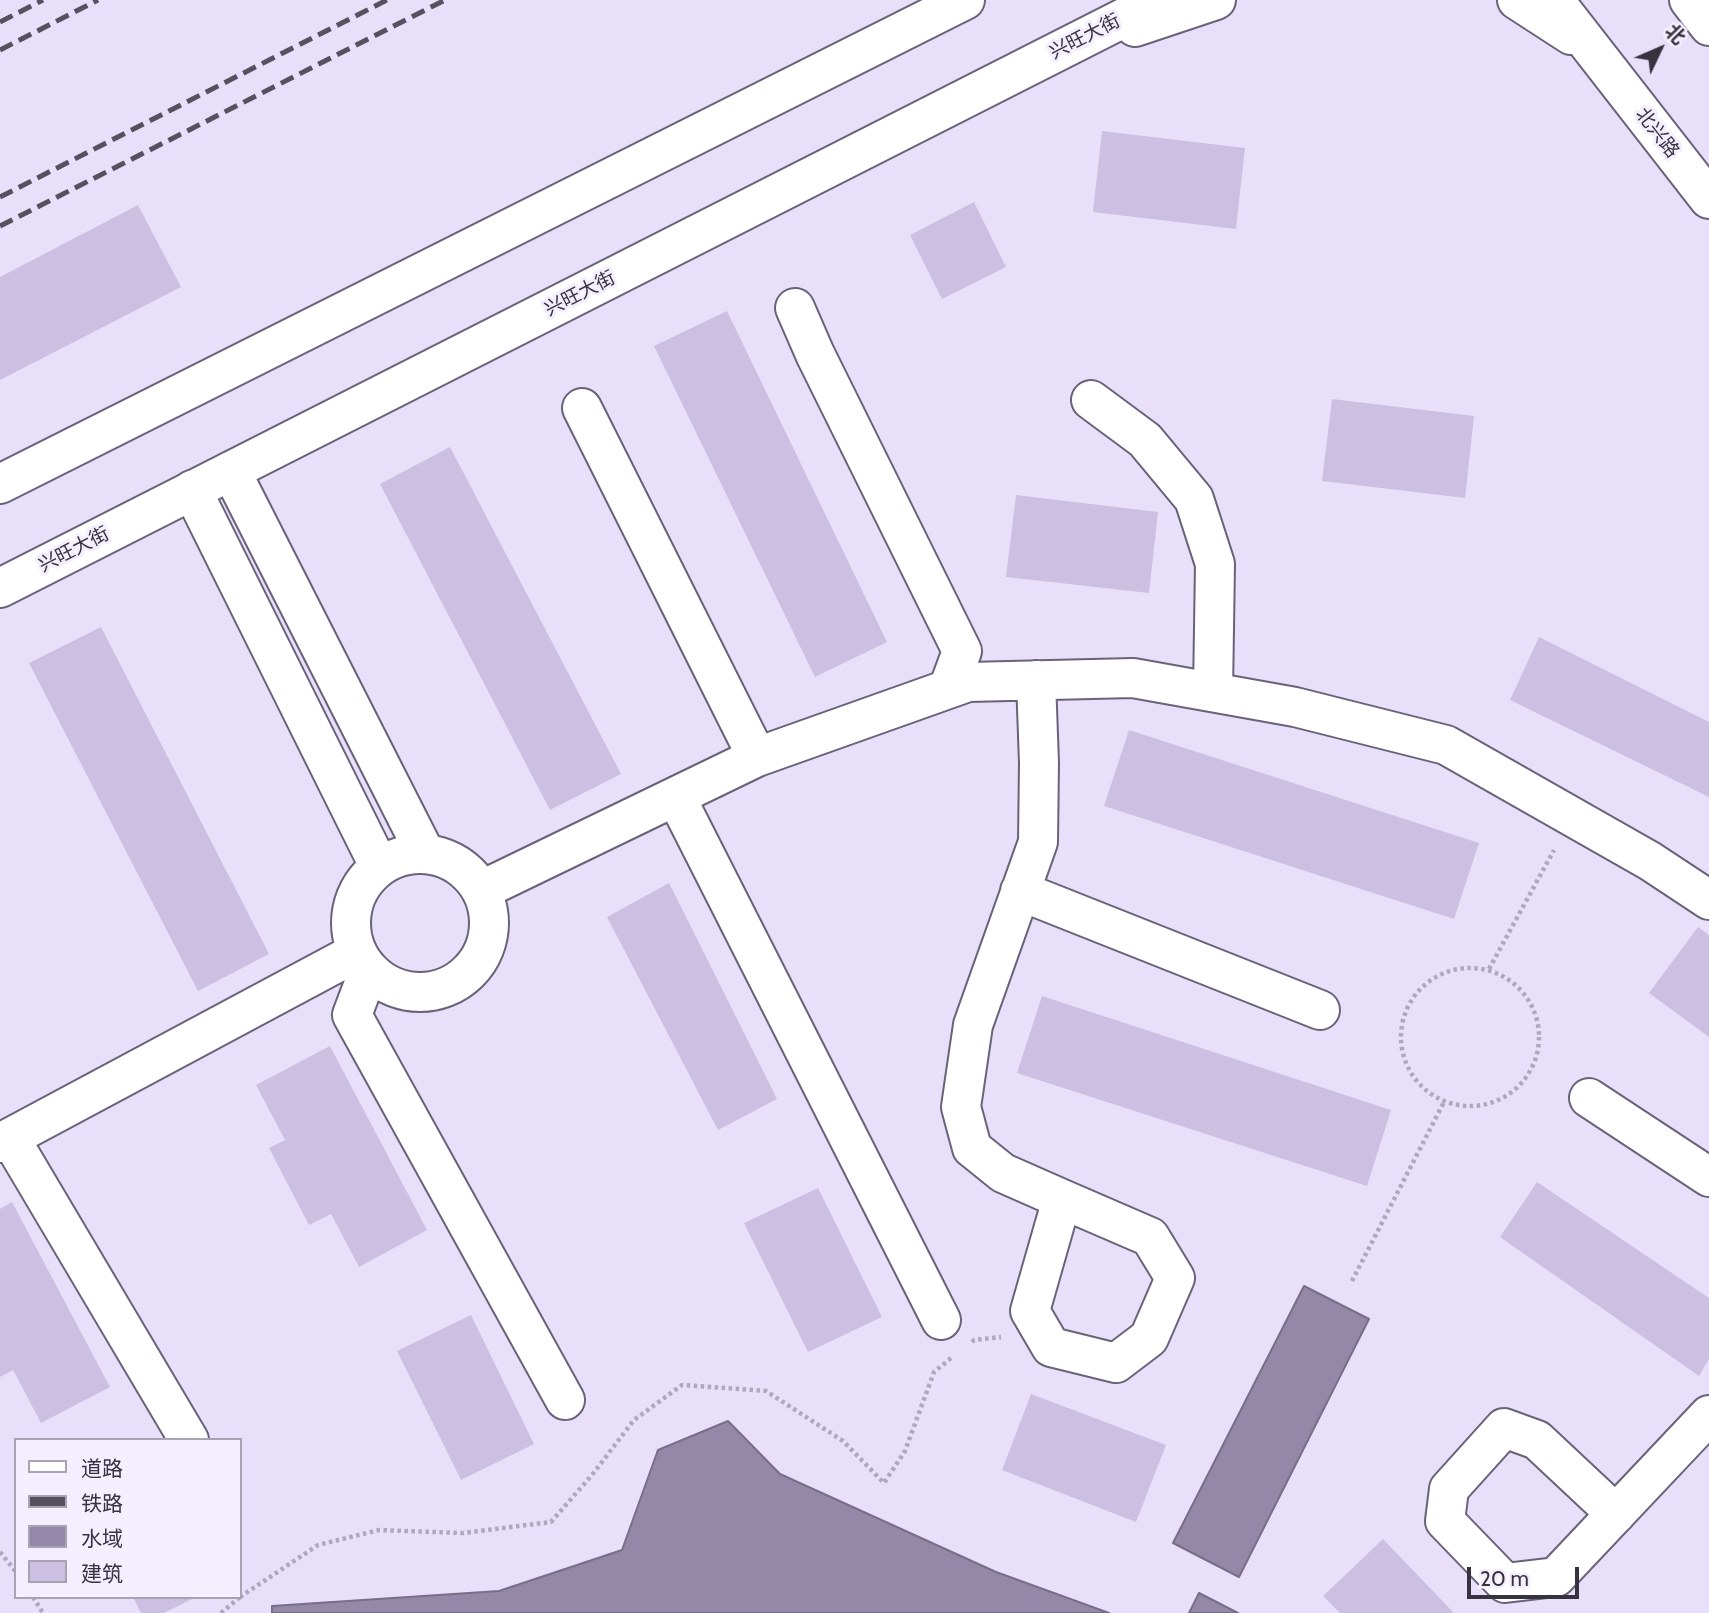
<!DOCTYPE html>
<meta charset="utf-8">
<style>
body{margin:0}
#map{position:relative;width:1709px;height:1613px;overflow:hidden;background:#e8dffa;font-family:Cabin,"Noto Sans SC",sans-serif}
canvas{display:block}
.legend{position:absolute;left:14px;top:1438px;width:228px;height:161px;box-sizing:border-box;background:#f4eefe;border:2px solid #a8a3b1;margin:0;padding:9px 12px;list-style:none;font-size:21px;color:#37333e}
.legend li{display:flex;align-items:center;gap:14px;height:35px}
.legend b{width:35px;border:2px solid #a8a3b1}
.north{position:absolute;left:1625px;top:14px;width:70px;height:70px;-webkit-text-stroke:5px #f4eefe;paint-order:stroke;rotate:46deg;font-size:19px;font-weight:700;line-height:28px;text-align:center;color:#37333e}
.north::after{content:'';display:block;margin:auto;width:24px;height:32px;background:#37333e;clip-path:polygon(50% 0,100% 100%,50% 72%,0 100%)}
.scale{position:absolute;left:1467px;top:1567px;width:112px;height:32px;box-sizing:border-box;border:4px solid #37333e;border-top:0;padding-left:9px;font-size:21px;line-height:24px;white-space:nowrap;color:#37333e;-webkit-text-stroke:5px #f4eefe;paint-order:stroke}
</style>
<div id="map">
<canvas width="1709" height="1613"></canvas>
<ul class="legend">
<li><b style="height:9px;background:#fff"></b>道路</li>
<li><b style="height:9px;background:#56515f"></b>铁路</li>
<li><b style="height:19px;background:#9488a9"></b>水域</li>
<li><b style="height:19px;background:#ccc0e2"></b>建筑</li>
</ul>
<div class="north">北</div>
<div class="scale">20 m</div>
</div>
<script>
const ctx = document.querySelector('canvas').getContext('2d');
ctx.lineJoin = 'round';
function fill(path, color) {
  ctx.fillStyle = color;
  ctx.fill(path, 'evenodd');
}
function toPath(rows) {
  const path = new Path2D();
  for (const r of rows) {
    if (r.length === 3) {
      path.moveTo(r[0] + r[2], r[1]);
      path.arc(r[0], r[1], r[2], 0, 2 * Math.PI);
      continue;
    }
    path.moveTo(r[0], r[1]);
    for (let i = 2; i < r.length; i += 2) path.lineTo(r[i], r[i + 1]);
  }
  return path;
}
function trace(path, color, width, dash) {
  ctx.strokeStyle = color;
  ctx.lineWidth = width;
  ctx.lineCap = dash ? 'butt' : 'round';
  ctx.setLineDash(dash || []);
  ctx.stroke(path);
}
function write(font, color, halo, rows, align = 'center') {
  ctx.font = font + ' Cabin,"Noto Sans SC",sans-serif';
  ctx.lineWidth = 6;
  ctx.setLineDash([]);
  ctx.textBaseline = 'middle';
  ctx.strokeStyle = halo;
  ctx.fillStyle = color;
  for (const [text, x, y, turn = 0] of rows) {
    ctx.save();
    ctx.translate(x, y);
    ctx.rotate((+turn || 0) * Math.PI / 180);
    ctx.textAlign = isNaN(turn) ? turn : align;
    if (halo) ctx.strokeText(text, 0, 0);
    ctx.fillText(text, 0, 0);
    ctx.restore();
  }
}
const water = toPath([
 [1304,1286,1369,1319,1239,1577,1173,1543,1304,1286],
 [728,1421,780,1474,996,1572,1109,1613,272,1613,272,1606,499,1591,622,1550,658,1450,728,1421],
 [1199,1593,1238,1613,1189,1613,1199,1593]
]);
fill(water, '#9488a9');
trace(water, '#786e89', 2);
fill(toPath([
 [1102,131,1245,148,1236,229,1093,212],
 [974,202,1006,267,942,299,910,235],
 [138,205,181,287,0,380,0,277],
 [727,311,887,642,815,677,654,346],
 [1332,399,1474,416,1465,498,1322,481],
 [450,447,621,774,550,810,380,484],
 [1016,495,1158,512,1149,593,1006,577],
 [101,627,269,954,198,991,29,663],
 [1539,637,1709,722,1709,797,1510,700],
 [1129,730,1479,843,1454,919,1104,806],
 [669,883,777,1099,718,1130,607,917],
 [1698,927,1709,935,1709,1037,1649,993],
 [1042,996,1391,1110,1367,1186,1017,1073],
 [330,1046,427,1230,359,1267,331,1214,309,1225,269,1148,285,1140,256,1085],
 [1537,1182,1709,1298,1709,1359,1699,1376,1500,1237],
 [818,1188,882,1317,808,1352,744,1223],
 [12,1202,110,1387,41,1423,13,1370,0,1377,0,1209],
 [471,1315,534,1444,461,1480,397,1351],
 [1031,1394,1166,1445,1136,1522,1002,1470],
 [1383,1539,1454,1613,1340,1613,1323,1596],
 [133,1597,196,1597,164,1613,141,1613]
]), '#ccc0e2');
const minor = toPath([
 [795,308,815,354,962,651,948,689],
 [1091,400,1145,440,1194,499,1215,564,1213,692],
 [582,408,757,757,968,682,1133,678,1295,707,1446,745,1650,861,1709,900],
 [231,471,425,853],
 [192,490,379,866],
 [1036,680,1039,763,1038,842,973,1025,961,1107,972,1148,1003,1173,1062,1199,1150,1237,1175,1278,1149,1338,1116,1363,1051,1347,1030,1311,1062,1199],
 [676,797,941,1320],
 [420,923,69],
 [482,890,757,757],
 [1020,891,1320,1010],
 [369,970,352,1015,565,1400],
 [1589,1098,1709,1177],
 [10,1138,189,1440],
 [0,1143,357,952],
 [1616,1514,1537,1440,1504,1428,1449,1489,1445,1521,1505,1583,1556,1577,1709,1415]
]);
const major = toPath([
 [1517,0,1571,35],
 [1554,0,1709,199],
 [1689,0,1709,26],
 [1135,27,1216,0],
 [0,484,965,0],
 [0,588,1159,0]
]);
trace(minor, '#6a6279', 42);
trace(major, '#6a6279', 42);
trace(toPath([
 [1470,1037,69],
 [1489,969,1554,850],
 [1352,1281,1444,1102],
 [972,1342,974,1340,1001,1337],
 [0,1552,16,1572],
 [33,1597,43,1613],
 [240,1597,318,1545,379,1530,463,1533,551,1522,592,1475,634,1420,682,1385,766,1391,843,1441,884,1483,905,1451,934,1372,951,1358],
 [221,1613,240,1597]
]), '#aea7bd', 4.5, [3.5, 3.5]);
trace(minor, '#fff', 38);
trace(major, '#fff', 38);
trace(toPath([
 [0,22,43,0],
 [0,50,98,0],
 [0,197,387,0],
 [0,226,445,0]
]), '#56515f', 5, [14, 7]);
write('19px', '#37333e', '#f4eefe', [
 ["兴旺大街",1085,37,-27],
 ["北兴路",1657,133,52],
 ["兴旺大街",580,294,-27],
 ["兴旺大街",74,550,-27]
]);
</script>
